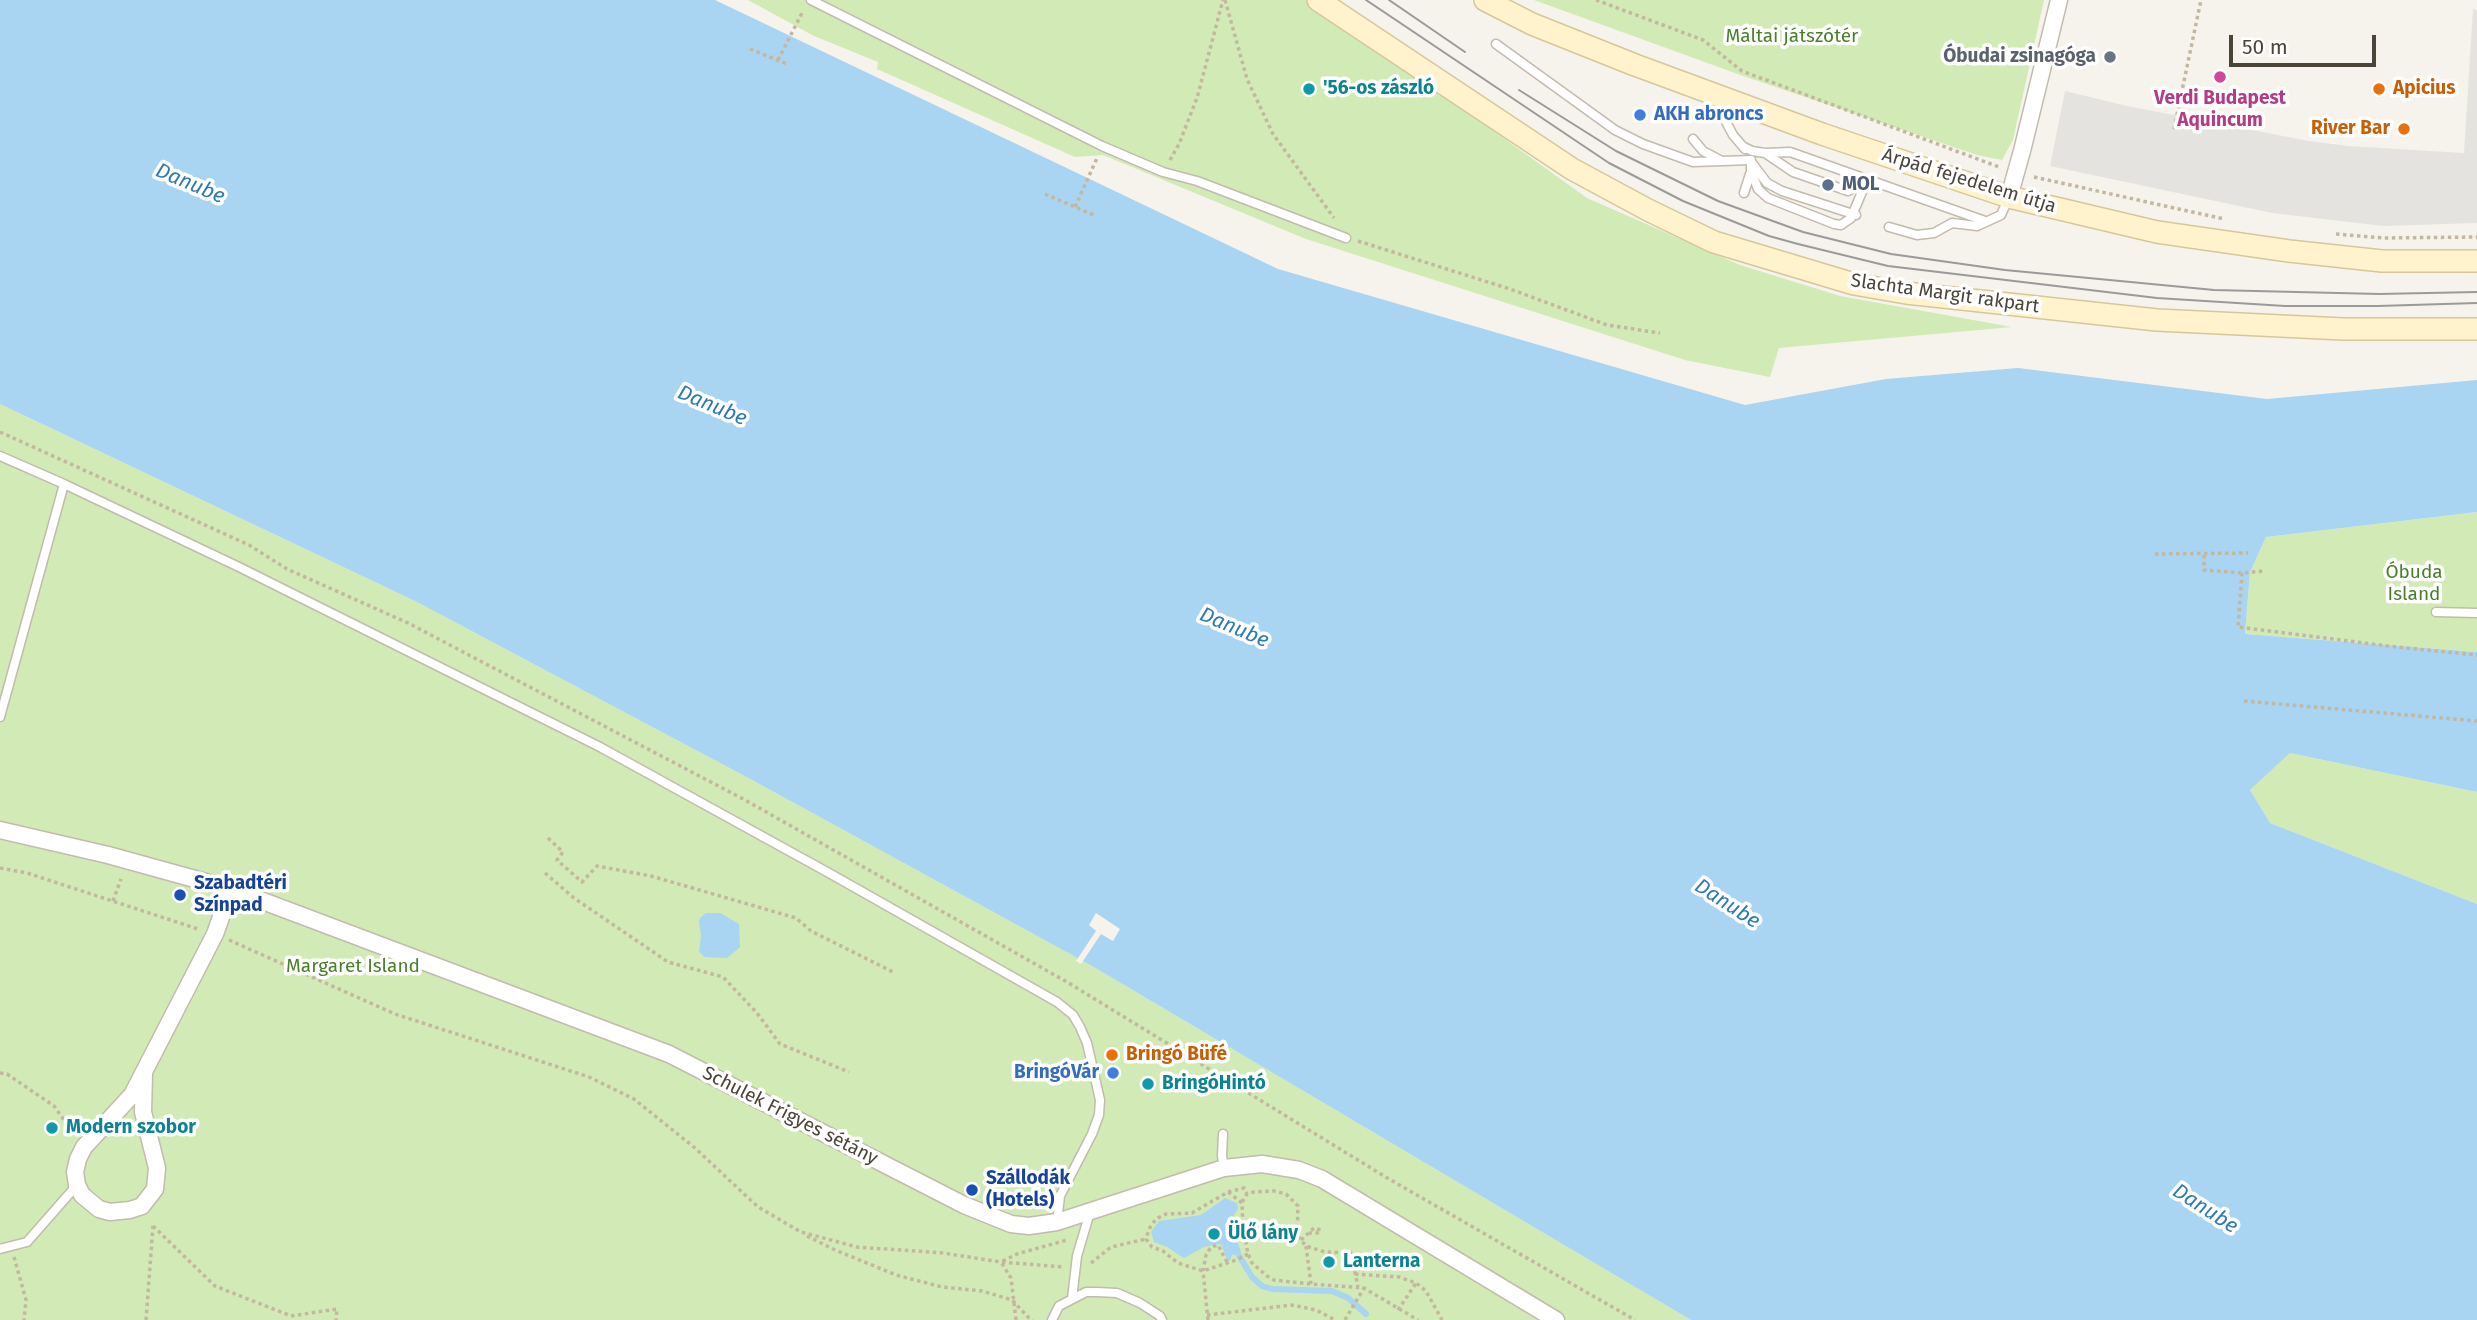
<!DOCTYPE html>
<meta charset="utf-8">
<style>
body{margin:0}
#map{position:relative;width:2477px;height:1320px;overflow:hidden;background:#f6f3ec;font-family:"Fira Sans",sans-serif}
canvas{display:block}
.scale{position:absolute;left:2229px;top:35px;width:147px;height:32px;box-sizing:border-box;border:4px solid #4b4439;border-top:0;padding-left:9px;font-size:21px;line-height:24px;white-space:nowrap;color:#4b4439;-webkit-text-stroke:5px #fff;paint-order:stroke}
</style>
<div id="map">
<canvas width="2477" height="1320"></canvas>
<div class="scale">50 m</div>
</div>
<script>
const ctx = document.querySelector('canvas').getContext('2d');
ctx.lineJoin = 'round';
function fill(path, color) {
  ctx.fillStyle = color;
  ctx.fill(path, 'evenodd');
}
function toPath(rows) {
  const path = new Path2D();
  for (const r of rows) {
    path.moveTo(r[0], r[1]);
    for (let i = 2; i < r.length; i += 2) path.lineTo(r[i], r[i + 1]);
  }
  return path;
}
function trace(path, color, width, dash) {
  ctx.strokeStyle = color;
  ctx.lineWidth = width;
  ctx.lineCap = dash ? 'butt' : 'round';
  ctx.setLineDash(dash || []);
  ctx.stroke(path);
}
function write(font, color, halo, rows, align = 'center') {
  ctx.font = font + ' "Fira Sans",sans-serif';
  ctx.lineWidth = 7;
  ctx.setLineDash([]);
  ctx.textBaseline = 'middle';
  ctx.strokeStyle = halo;
  ctx.fillStyle = color;
  for (const [text, x, y, turn = 0] of rows) {
    ctx.save();
    ctx.translate(x, y);
    ctx.rotate((+turn || 0) * Math.PI / 180);
    ctx.textAlign = isNaN(turn) ? turn : align;
    if (halo) ctx.strokeText(text, 0, 0);
    ctx.fillText(text, 0, 0);
    ctx.restore();
  }
}
fill(toPath([
 [748,0,1311,0,1587,198,1740,265,1840,296,2012,327,1779,348,1770,377,1685,360,1306,239,1103,155,1075,157,877,69,878,62,814,36],
 [1534,0,2044,0,2013,140,2002,160,1977,155,1746,77],
 [0,404,417,602,754,781,1092,966,1691,1320,0,1320],
 [2477,512,2477,652,2245,634,2250,572,2266,537],
 [2290,753,2477,792,2477,904,2270,823,2250,790]
]), '#d2eab5');
fill(toPath([
 [2473,9,2477,10,2477,223,2383,226,2272,213,2050,166,2065,91,2127,106,2309,141,2348,146,2464,153]
]), '#e5e3e0');
fill(toPath([
 [0,0,715,0,1278,269,1745,405,1886,379,2018,368,2267,399,2477,380,2477,512,2266,537,2250,572,2245,634,2477,652,2477,792,2290,753,2250,790,2270,823,2477,904,2477,1320,1691,1320,1092,966,754,781,417,602,0,404],
 [706,913,720,913,739,924,740,947,727,958,705,957,699,952,701,936,699,922,700,918],
 [1225,1198,1237,1203,1238,1209,1229,1222,1241,1251,1238,1254,1232,1255,1230,1260,1228,1261,1221,1244,1204,1247,1184,1258,1167,1247,1154,1242,1151,1232,1159,1221,1201,1215]
]), '#a9d4f2');
fill(toPath([
 [1096,913,1120,929,1113,941,1101,934,1081,964,1076,961,1096,931,1089,925]
]), '#f6f3ec');
trace(toPath([
 [1238,1254,1252,1277,1262,1286,1272,1289,1332,1291,1348,1298,1366,1314]
]), '#a9d4f2', 6);
const lane = toPath([
 [811,0,1102,146,1163,172,1197,181,1346,238],
 [1496,44,1615,130,1643,144,1693,162,1722,161],
 [1725,102,1724,118,1733,135,1745,149],
 [1693,139,1703,151,1722,161,1751,160,1751,171,1758,189,1768,198,1834,224,1841,225,1851,218,1867,180],
 [1744,147,1752,151,1765,153,1790,152,1985,221],
 [1765,153,1793,172,1848,191,1866,180],
 [1752,163,1767,183,1782,191,1856,215],
 [1744,193,1750,174],
 [1889,227,1917,235,1934,233,1952,223,1977,226,2001,215,2008,199],
 [0,456,64,484,239,567,600,747,829,873,1057,1002,1073,1015,1080,1027,1087,1043,1100,1100,1099,1115,1092,1134,1060,1196,1057,1222],
 [2436,612,2477,613],
 [0,717,64,484],
 [1223,1134,1222,1156,1224,1168],
 [0,1249,27,1242,77,1185],
 [1072,1299,1077,1256,1090,1212],
 [1052,1320,1059,1306,1086,1292,1097,1292,1117,1293,1140,1303,1160,1316,1162,1320]
]);
const street = toPath([
 [2009,197,2022,151,2059,0],
 [0,830,108,855,231,889,669,1054,964,1205,1011,1224,1029,1226,1057,1222,1224,1168,1262,1164,1299,1170,1322,1179,1556,1320],
 [144,1073,143,1112,157,1168,155,1189,142,1206,130,1210,110,1212,99,1209,82,1195,77,1185,75,1172,78,1159,84,1147,132,1095,215,934,231,889]
]);
const secondary = toPath([
 [1318,0,1572,169,1648,210,1714,242,1854,284,1906,293,2157,320,2343,329,2477,329],
 [1485,0,1532,24,1635,65,1822,134,2009,197,2157,232,2289,251,2382,261,2477,261]
]);
trace(lane, '#c2bbae', 11);
trace(street, '#c2bbae', 19);
trace(secondary, '#d6c79b', 24);
trace(toPath([
 [1225,0,1247,79,1273,134,1334,218],
 [1596,0,1703,40,1742,71,1999,167],
 [750,49,787,64],
 [778,60,803,11],
 [2174,129,2201,0],
 [1170,160,1179,144,1197,98,1223,0],
 [2034,177,2224,219],
 [1045,194,1096,216],
 [1075,207,1097,158],
 [2336,234,2383,238,2477,237],
 [1358,241,1510,289,1607,325,1660,333],
 [0,432,249,545,287,569,408,623,745,800,1067,982,1389,1179,1635,1320],
 [2155,554,2248,553],
 [2204,555,2204,570,2242,573,2264,571],
 [2242,573,2238,627,2396,647,2477,655],
 [2244,701,2477,721],
 [548,838,563,852,557,860,582,882,597,866,651,876,796,918,811,931,893,972],
 [0,868,27,873,198,929],
 [545,873,574,898,668,962,723,977,757,1013,780,1044,849,1072],
 [113,901,121,879],
 [229,940,395,1014,589,1077,634,1099,695,1148,758,1207,801,1232,857,1247,943,1253,1001,1262,1064,1267],
 [0,1073,7,1074,54,1106,74,1134],
 [1228,1192,1244,1188,1247,1194],
 [1242,1202,1247,1194,1254,1192,1274,1191,1286,1194,1298,1206,1297,1235],
 [153,1226,215,1286,291,1316,337,1309,336,1320],
 [807,1236,833,1249,896,1275,942,1287,982,1291,1012,1300,1029,1318,1033,1320],
 [1245,1240,1262,1237,1268,1232,1297,1235,1306,1246,1325,1252,1351,1253,1358,1287],
 [1301,1240,1314,1228,1321,1230,1317,1233,1309,1233],
 [1306,1246,1311,1284],
 [1248,1254,1236,1260,1203,1271,1178,1263,1163,1251,1152,1247,1146,1239,1149,1229,1156,1219,1166,1214,1192,1213,1228,1192,1242,1203,1243,1226,1248,1254,1252,1263,1267,1276,1274,1280,1311,1284,1364,1288,1418,1320],
 [14,1257,26,1300,24,1320],
 [1091,1263,1111,1247,1146,1239],
 [1355,1274,1399,1277,1416,1283,1426,1291,1442,1320],
 [1398,1310,1416,1283],
 [1207,1315,1292,1305,1316,1310,1335,1320],
 [146,1320,153,1226],
 [1016,1320,1011,1278,1001,1262,1017,1254,1067,1240],
 [1208,1320,1203,1271,1206,1255,1211,1247,1218,1245,1227,1262],
 [1345,1320,1364,1288]
]), '#c4b79f', 3.5, [3.5, 3.5]);
trace(lane, '#fff', 8);
trace(street, '#fff', 16);
trace(secondary, '#fff3cd', 21);
trace(toPath([
 [1366,0,1609,163,1683,201,1769,236,1798,244,1888,266,2157,298,2285,306,2378,306,2477,303],
 [1389,0,1465,52],
 [1519,90,1616,151,1718,201,1803,232,1891,254,2005,270,2214,290,2379,294,2477,292]
]), '#9a9a9a', 2);
for (const [x, y, r, color] of [
 [2110,57,7,"#6b7280"],
 [2220,77,7,"#d1479c"],
 [1309,89,7,"#0f9aa8"],
 [2379,89,7,"#e8710a"],
 [1640,115,7,"#3f7fe0"],
 [2404,129,7,"#e8710a"],
 [1828,185,7,"#5c6f8a"],
 [180,895,7,"#1a4fb4"],
 [1112,1055,7,"#e8710a"],
 [1113,1073,7,"#3f7fe0"],
 [1148,1084,7,"#0f9aa8"],
 [52,1128,7,"#0f9aa8"],
 [972,1190,7,"#1a4fb4"],
 [1214,1234,7,"#0f9aa8"],
 [1329,1262,7,"#0f9aa8"]
]) {
  const dot = new Path2D();
  dot.arc(x, y, r, 0, 2 * Math.PI);
  ctx.fillStyle = color;
  ctx.fill(dot);
  trace(dot, '#fff', 2.5);
}
write('19px', '#4a7f2a', '#fff', [
 ["Máltai játszótér",1792,37],
 ["Óbuda",2414,573],
 ["Island",2414,595],
 ["Margaret Island",353,967]
]);
write('bold 19px', '#5b616d', '#fff', [
 ["Óbudai zsinagóga",2096,57]
], 'right');
write('bold 19px', '#0d838f', '#fff', [
 ["'56-os zászló",1323,89],
 ["BringóHintó",1162,1084],
 ["Modern szobor",66,1128],
 ["Ülő lány",1228,1234],
 ["Lanterna",1343,1262]
], 'left');
write('bold 19px', '#c56008', '#fff', [
 ["Apicius",2393,89],
 ["River Bar",2390,129,"right"],
 ["Bringó Büfé",1126,1055]
], 'left');
write('bold 19px', '#b23c85', '#fff', [
 ["Verdi Budapest",2220,99],
 ["Aquincum",2220,121]
]);
write('bold 19px', '#366cbe', '#fff', [
 ["AKH abroncs",1654,115],
 ["BringóVár",1099,1073,"right"]
], 'left');
write('19px', '#4b4439', '#fff', [
 ["Árpád fejedelem útja",1969,181,17],
 ["Slachta Margit rakpart",1945,294,8],
 ["Schulek Frigyes sétány",790,1116,27]
]);
write('bold 19px', '#4e5e75', '#fff', [
 ["MOL",1842,185]
], 'left');
write('bold 19px', '#164399', '#fff', [
 ["Szabadtéri",194,884],
 ["Színpad",194,906],
 ["Szállodák",986,1179],
 ["(Hotels)",986,1201]
], 'left');
write('italic 21px', '#2e7ab2', '#fff', [
 ["Danube",190,184,23],
 ["Danube",712,406,23],
 ["Danube",1234,628,23],
 ["Danube",1727,904,33],
 ["Danube",2205,1209,33]
]);
</script>
